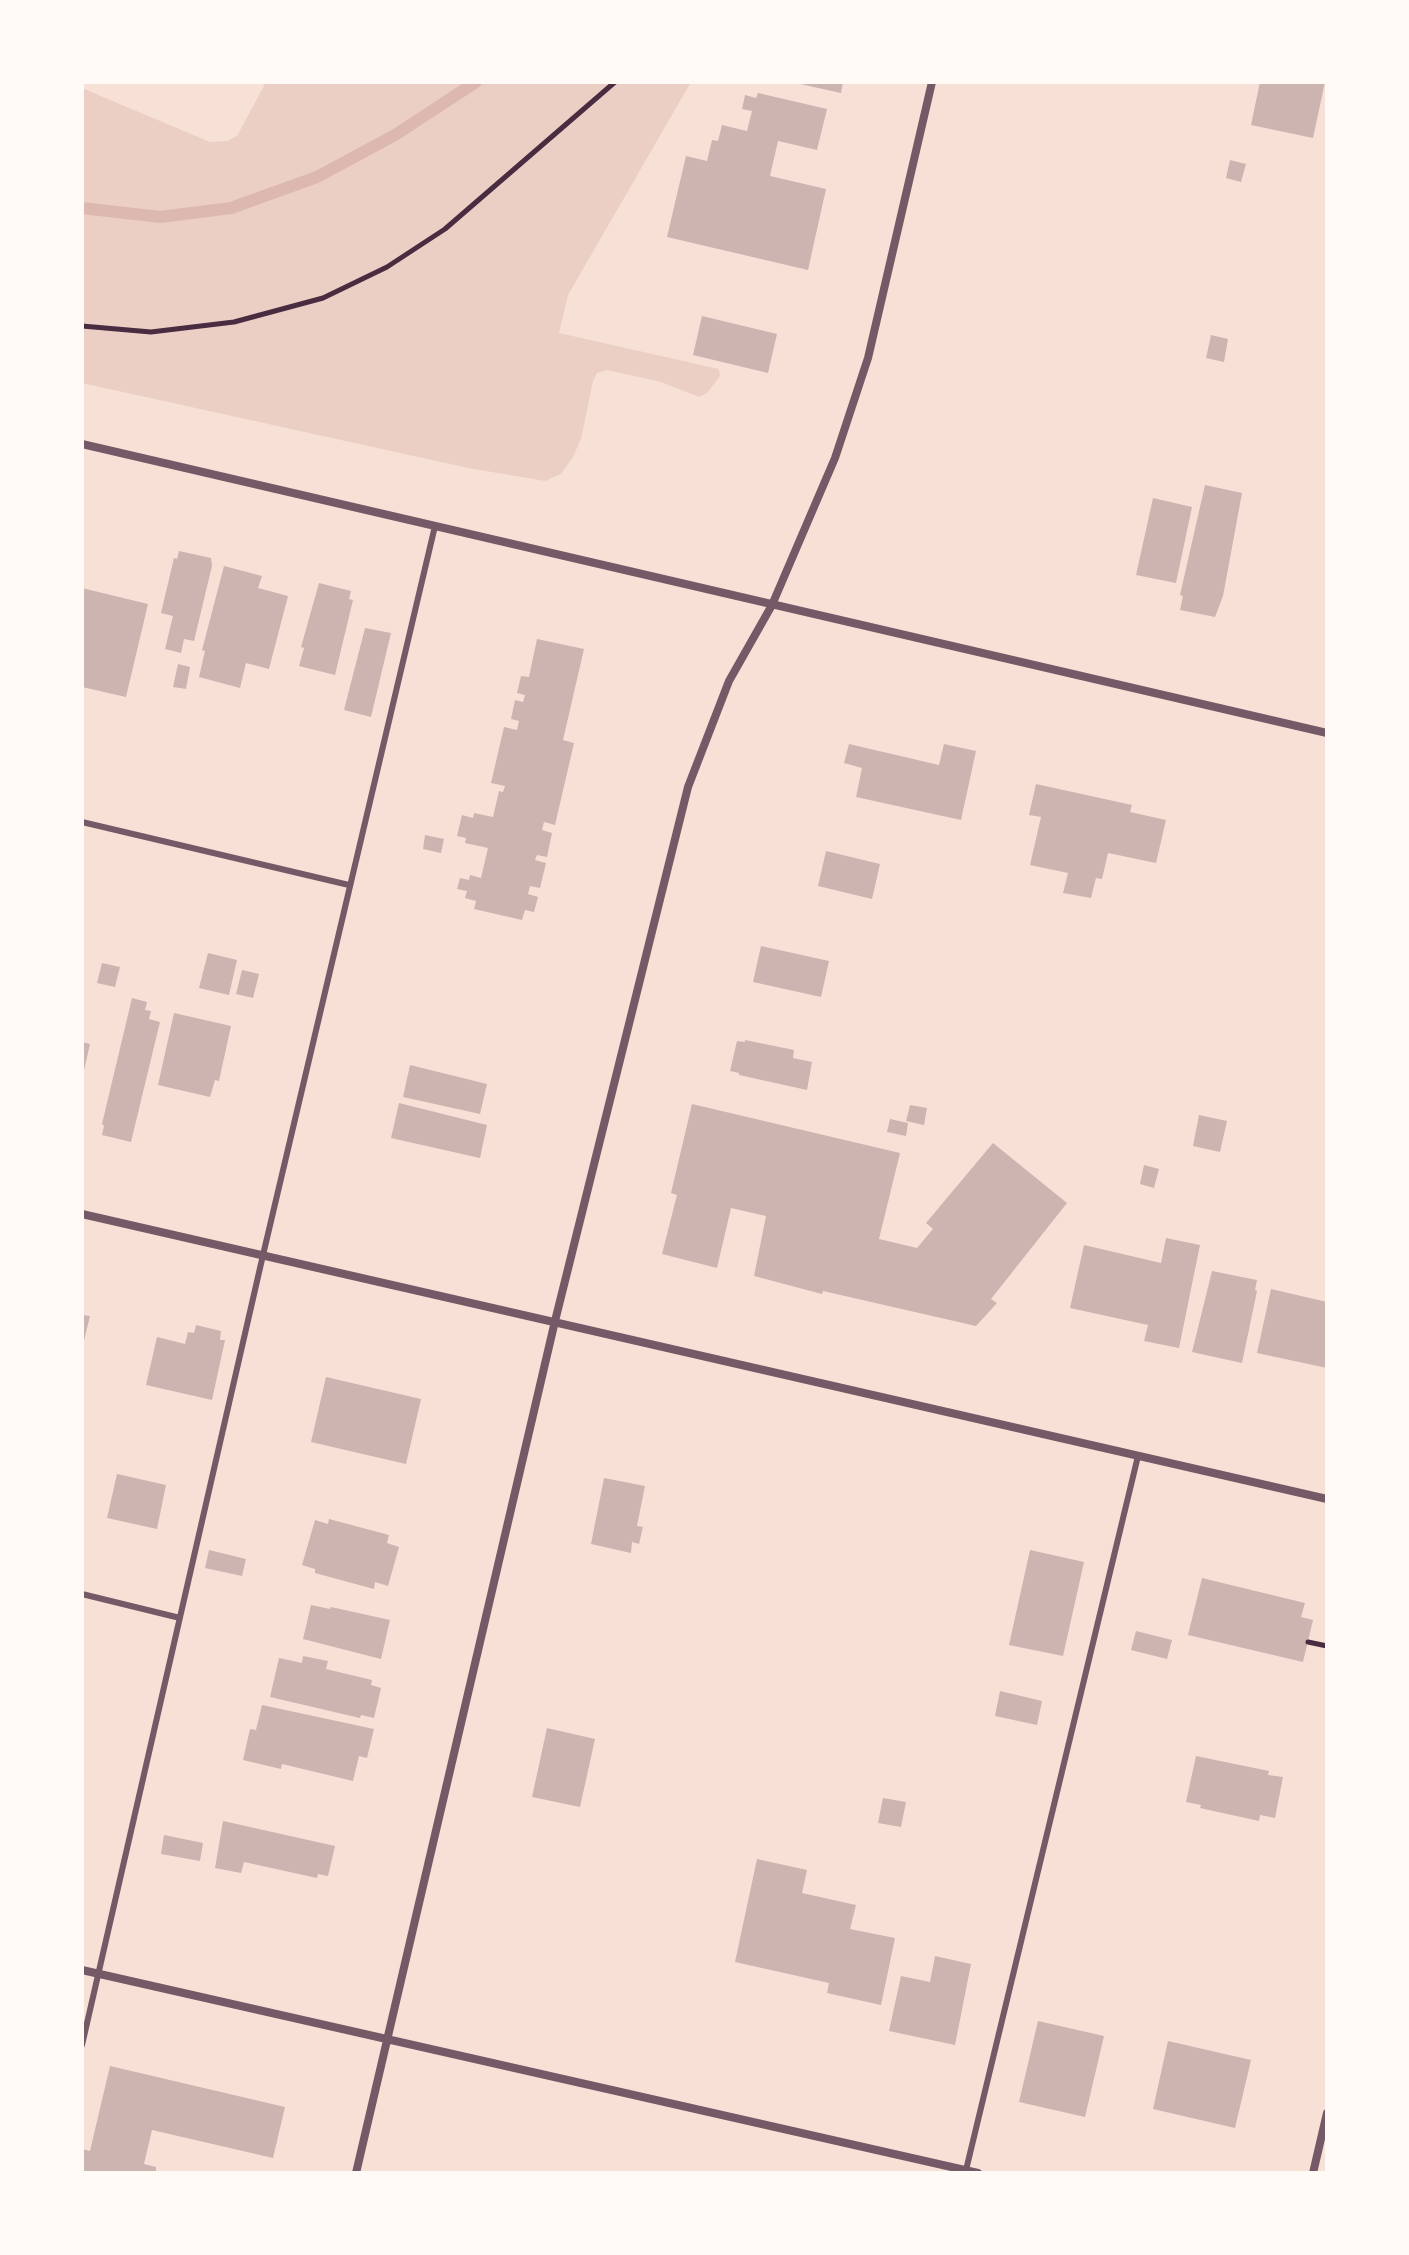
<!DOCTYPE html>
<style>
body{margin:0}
#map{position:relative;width:1409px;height:2255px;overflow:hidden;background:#f7e1d7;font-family:"Varela Round",sans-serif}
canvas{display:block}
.frame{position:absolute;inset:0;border:84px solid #fffaf5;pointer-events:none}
</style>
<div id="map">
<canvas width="1409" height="2255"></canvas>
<div class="frame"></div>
</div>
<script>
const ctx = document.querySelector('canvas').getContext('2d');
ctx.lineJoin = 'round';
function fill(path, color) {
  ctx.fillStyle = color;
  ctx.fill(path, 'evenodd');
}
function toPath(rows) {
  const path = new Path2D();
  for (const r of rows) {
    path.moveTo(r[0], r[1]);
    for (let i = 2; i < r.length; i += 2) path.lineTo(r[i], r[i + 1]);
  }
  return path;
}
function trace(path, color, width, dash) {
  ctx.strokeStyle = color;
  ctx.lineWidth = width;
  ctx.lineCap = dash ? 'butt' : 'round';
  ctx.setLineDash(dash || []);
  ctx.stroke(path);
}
fill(toPath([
 [266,82,691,82,568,295,559,333,719,369,720,376,707,393,699,397,661,382,607,370,597,373,593,381,581,439,573,457,561,474,545,481,468,468,82,383,82,88,210,142,227,141,237,136]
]), '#ebcfc5');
trace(toPath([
 [82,208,160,217,231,208,317,177,395,135,476,82]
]), '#dcb8b0', 12);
fill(toPath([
 [791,82,843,82,841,93],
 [1260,82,1325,82,1313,138,1251,125],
 [758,93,827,109,817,150,778,141,770,176,826,189,808,270,667,237,686,156,707,161,712,140,718,141,722,125,747,131,752,111,742,109,745,95,756,98],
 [1230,160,1246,164,1241,182,1226,178],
 [702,316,777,334,768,373,693,355],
 [1211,335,1228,339,1224,362,1206,358],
 [1205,485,1242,493,1223,596,1215,617,1180,610,1183,596,1180,595],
 [1153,498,1192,507,1176,583,1136,575],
 [179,551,211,558,212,566,194,641,184,639,181,653,165,649,173,616,161,613,174,558,177,559],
 [224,566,262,576,258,588,288,596,269,669,246,663,240,688,199,677,205,651,202,650],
 [319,583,351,591,349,599,353,600,335,675,299,666,304,648,301,647],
 [82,588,148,604,126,697,82,687],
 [365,628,391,633,371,717,344,710],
 [537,639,584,649,563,740,574,743,555,825,544,822,542,830,552,833,547,857,537,855,535,860,546,863,540,888,530,886,528,894,538,897,534,912,525,910,522,920,474,909,476,901,465,898,467,891,457,889,460,878,469,880,470,875,481,878,488,848,465,843,466,838,457,836,462,815,473,818,474,813,493,817,499,791,503,792,505,786,491,783,504,727,517,730,519,721,511,719,515,700,523,702,525,695,517,693,521,676,529,677],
 [178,664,190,667,186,689,173,687],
 [849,744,939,765,944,744,976,751,961,820,856,797,862,768,844,763],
 [1036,784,1132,805,1130,812,1166,820,1156,863,1108,853,1102,879,1096,878,1091,898,1063,893,1068,873,1030,865,1041,817,1029,815],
 [425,835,444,839,441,853,423,849],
 [826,851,880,864,872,899,818,886],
 [761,946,829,961,821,997,753,982],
 [208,953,237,960,229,995,199,988],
 [102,963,120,967,115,987,97,983],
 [242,970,259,974,253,998,236,994],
 [132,998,147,1002,145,1010,151,1011,149,1019,160,1022,131,1142,102,1135,104,1126,102,1124],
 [174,1013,231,1026,219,1081,215,1080,210,1097,158,1085],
 [745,1040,794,1050,793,1058,812,1062,807,1090,739,1075,739,1073,730,1071,737,1041,745,1042],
 [82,1042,90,1044,83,1075,82,1075],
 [410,1065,487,1084,480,1114,403,1097],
 [399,1103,487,1125,480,1158,391,1138],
 [692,1104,900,1153,879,1239,917,1248,933,1229,926,1223,993,1143,1067,1203,991,1299,997,1303,976,1326,823,1291,822,1294,754,1276,766,1216,731,1208,717,1268,662,1254,677,1195,671,1193],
 [910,1105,927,1108,924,1125,906,1121],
 [1199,1115,1227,1121,1220,1152,1193,1146],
 [890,1119,908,1123,906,1136,887,1132],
 [1144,1165,1159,1169,1154,1188,1140,1184],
 [1166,1238,1200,1245,1179,1348,1144,1341,1148,1325,1070,1308,1084,1245,1161,1263],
 [1212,1271,1257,1280,1255,1290,1257,1291,1242,1363,1192,1352],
 [1271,1289,1327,1302,1327,1368,1257,1353],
 [82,1315,90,1316,83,1345,82,1344],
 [196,1325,221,1331,220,1340,225,1340,212,1400,146,1385,157,1337,185,1344,188,1332,194,1333],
 [326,1377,421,1399,406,1464,311,1442],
 [117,1474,166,1485,157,1529,107,1518],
 [604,1478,645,1486,637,1526,643,1527,639,1544,632,1542,631,1553,591,1544],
 [329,1519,389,1535,387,1543,399,1547,388,1586,375,1582,374,1589,315,1573,315,1569,302,1565,315,1520,328,1524],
 [209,1550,246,1559,242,1576,205,1568],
 [1030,1550,1084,1562,1063,1656,1009,1645],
 [1202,1578,1305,1603,1301,1617,1313,1620,1303,1662,1188,1635],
 [311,1605,330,1609,331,1607,390,1620,381,1659,303,1639],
 [1136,1631,1172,1640,1167,1659,1131,1650],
 [303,1656,328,1661,326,1669,372,1680,371,1685,381,1688,374,1718,361,1715,360,1718,270,1697,279,1658,302,1663],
 [1000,1691,1042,1701,1037,1725,995,1716],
 [262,1705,374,1729,367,1758,359,1756,353,1781,282,1764,281,1769,243,1760,250,1729,256,1730],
 [547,1728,595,1739,580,1807,532,1797],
 [1196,1756,1269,1771,1268,1775,1283,1777,1275,1818,1260,1815,1259,1821,1200,1808,1201,1805,1186,1802],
 [883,1798,906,1802,901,1827,878,1823],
 [223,1821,335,1846,328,1876,318,1874,317,1878,244,1862,241,1873,215,1868],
 [164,1835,203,1843,200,1861,161,1854],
 [757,1859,807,1870,802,1893,856,1905,850,1929,895,1938,881,2005,827,1993,829,1983,735,1962],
 [935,1956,971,1964,955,2045,889,2031,901,1976,930,1982],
 [1038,2021,1104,2036,1085,2117,1019,2102],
 [1168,2041,1251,2060,1235,2128,1153,2109],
 [110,2066,285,2107,273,2158,152,2130,144,2164,156,2167,156,2173,82,2173,82,2149,90,2151]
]), '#ccb4b1');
trace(toPath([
 [82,326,151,332,234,322,323,298,387,267,445,229,615,82],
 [1308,1642,1327,1646]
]), '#4a2c40', 5);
trace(toPath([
 [82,822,349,885],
 [82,1594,180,1618],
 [82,2045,263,1255,435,526],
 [966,2170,1138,1456]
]), '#755966', 6);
trace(toPath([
 [82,444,1327,733],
 [82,1214,1327,1499],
 [82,1970,978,2173],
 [356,2173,555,1321,688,787,729,681,772,605,835,458,868,358,932,82],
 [1313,2173,1327,2113]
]), '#755966', 8);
</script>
